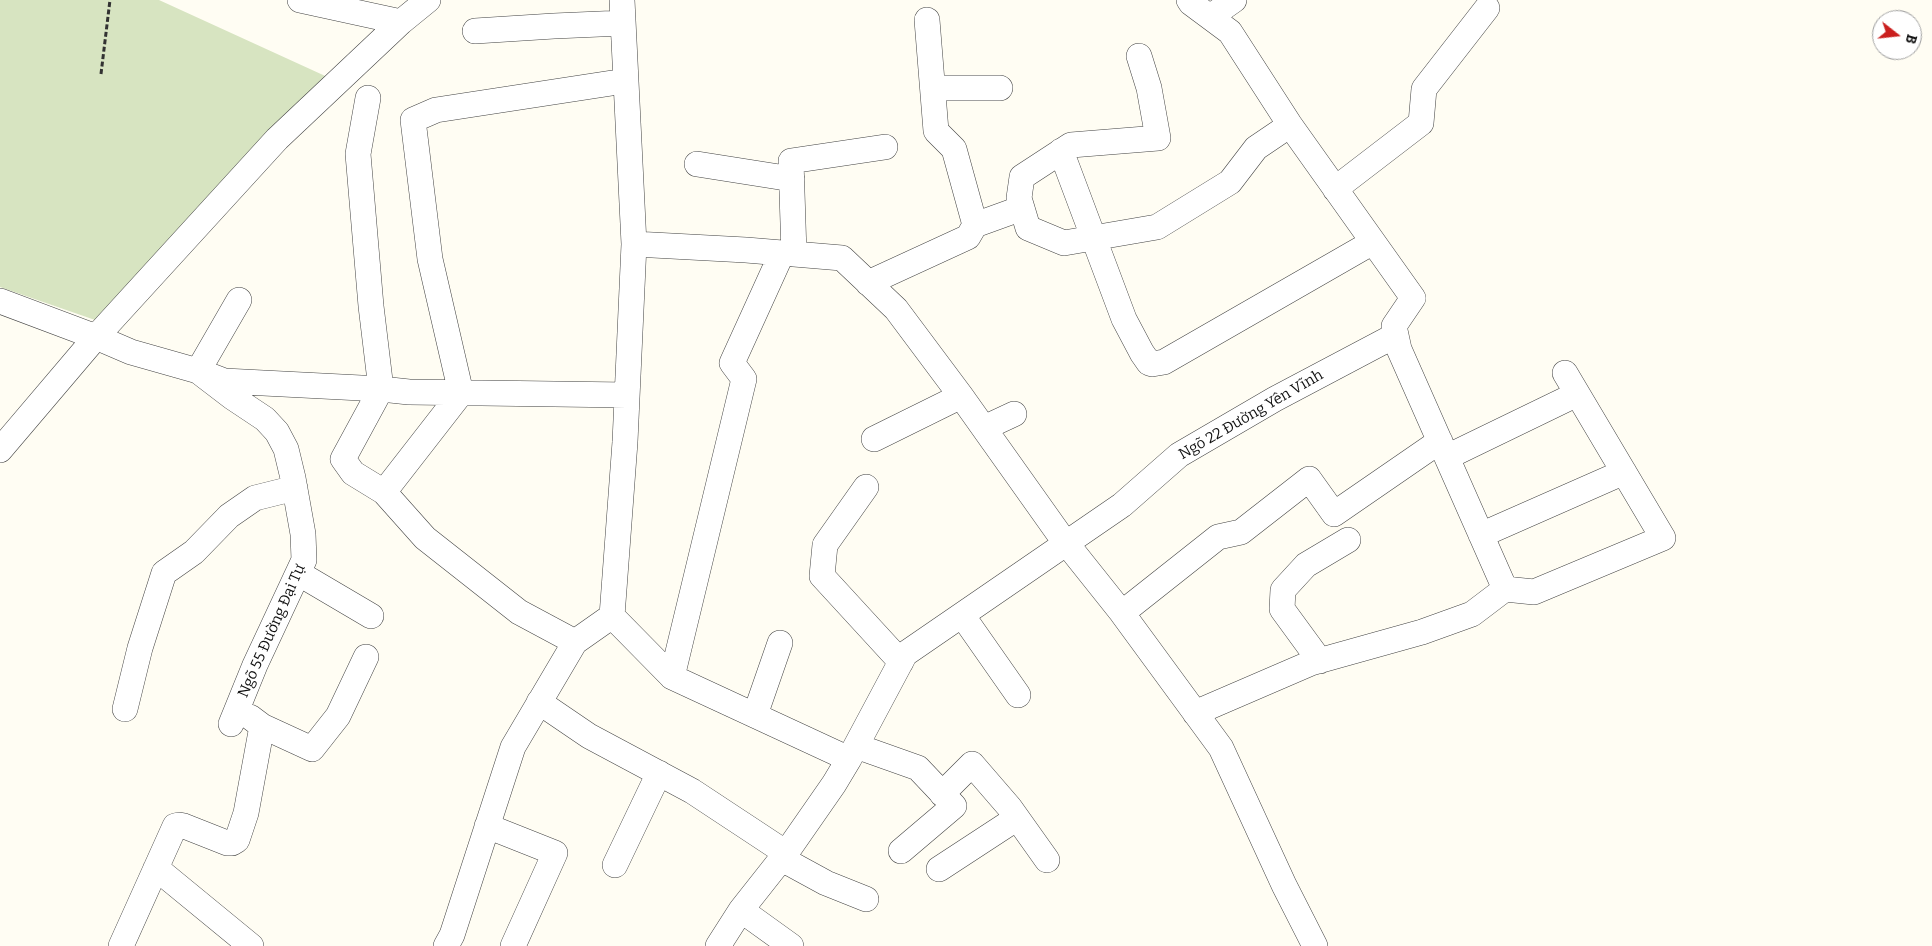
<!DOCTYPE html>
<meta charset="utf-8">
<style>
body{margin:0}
#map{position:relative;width:1932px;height:946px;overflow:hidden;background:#fffdf3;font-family:Bitter,serif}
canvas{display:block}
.north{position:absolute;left:1872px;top:10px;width:50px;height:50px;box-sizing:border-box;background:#fff;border:1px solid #9f9f9f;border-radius:50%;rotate:106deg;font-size:14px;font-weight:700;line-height:20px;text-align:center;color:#101010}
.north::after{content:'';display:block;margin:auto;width:18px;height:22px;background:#ca1f1e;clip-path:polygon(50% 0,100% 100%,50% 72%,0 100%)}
</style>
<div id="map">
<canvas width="1932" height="946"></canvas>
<div class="north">B</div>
</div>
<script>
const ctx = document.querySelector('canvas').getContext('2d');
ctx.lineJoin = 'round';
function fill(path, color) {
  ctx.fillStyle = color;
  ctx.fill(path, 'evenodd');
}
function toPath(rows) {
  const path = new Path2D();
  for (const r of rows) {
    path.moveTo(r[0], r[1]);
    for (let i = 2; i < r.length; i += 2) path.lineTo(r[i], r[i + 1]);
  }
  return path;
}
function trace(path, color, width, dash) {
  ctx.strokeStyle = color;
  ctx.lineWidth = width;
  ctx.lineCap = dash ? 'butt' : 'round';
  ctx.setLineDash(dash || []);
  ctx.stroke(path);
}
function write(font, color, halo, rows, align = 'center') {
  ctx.font = font + ' Bitter,serif';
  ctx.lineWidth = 5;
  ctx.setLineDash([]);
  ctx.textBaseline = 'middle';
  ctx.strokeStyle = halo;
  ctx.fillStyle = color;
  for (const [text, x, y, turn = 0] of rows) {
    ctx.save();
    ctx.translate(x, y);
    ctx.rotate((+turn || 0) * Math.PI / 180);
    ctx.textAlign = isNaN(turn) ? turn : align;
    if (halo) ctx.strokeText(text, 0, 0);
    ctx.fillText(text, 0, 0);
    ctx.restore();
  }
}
fill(toPath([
 [0,0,159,0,334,80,121,329,0,287]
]), '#d7e4c1');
const minor = toPath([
 [300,0,401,22],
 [1189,0,1191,3,1230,32,1290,125,1413,298,1394,326,1399,349,1505,589],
 [1210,17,1234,0],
 [927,20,936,131,954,149,975,225],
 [475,31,554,26,623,23],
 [1139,56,1149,88,1158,138,1071,145,1022,177,1019,198,1028,228,1064,243,1157,227,1230,182,1256,148,1290,125],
 [933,88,1000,88],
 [368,98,358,154,371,306,381,389,343,459,353,473,384,492,461,393,430,259,413,120,436,110,625,81],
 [1061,151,1124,319,1142,353,1149,363,1152,364,1164,362,1373,242],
 [697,164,792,179],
 [1335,189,1421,123,1424,89,1487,8],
 [634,244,746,250,842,258,896,309,961,396,1059,534,1122,613,1221,748,1284,885,1315,946],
 [794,254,791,161,885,147],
 [868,283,968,237,975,225,1022,208],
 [0,301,96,337,131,352,198,371,224,381,381,389,409,392,627,395],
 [984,428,1014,414],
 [874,439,961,396],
 [0,450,96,337,277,139,401,22,428,0],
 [1447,457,1577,394],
 [866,487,825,545,822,576,901,662],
 [384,492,425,538,519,612,575,642],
 [1481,535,1624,472],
 [298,573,371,616],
 [1122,613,1218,537,1241,532,1309,479,1334,514,1440,441],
 [962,615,1018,695],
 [612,616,625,442,634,244,622,0],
 [1320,661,1282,609,1283,590,1306,565,1348,540],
 [672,677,744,379,732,363,782,253],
 [539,702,589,736,692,791,786,853],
 [125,709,140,648,164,573,194,552,229,516,255,498,295,488],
 [1195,713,1311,663,1422,632,1472,614,1505,589,1534,592,1663,538,1565,373],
 [755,715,780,643],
 [250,717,262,726,312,749,338,716,366,657],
 [231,724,255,665,304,560,303,534,293,478,286,449,277,432,265,419,232,397,198,371,239,300],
 [856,746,918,768,954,806,901,851],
 [942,794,972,764,1010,808,1047,860],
 [487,826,555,853,513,946],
 [782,859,826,883,866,899],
 [615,865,659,773],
 [156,868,251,946],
 [939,869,1017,818],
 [741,910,791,946],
 [121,946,175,826,179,825,184,826,227,843,232,843,237,840,246,813,262,726],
 [446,946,452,935,513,747,575,642,612,616,672,677,849,759,905,654,1122,505,1179,455,1275,399,1396,335],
 [718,946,741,910,786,853,834,784,849,759]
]);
trace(minor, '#434343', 26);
trace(toPath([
 [101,74,110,0]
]), '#323232', 3, [5, 2.5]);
trace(minor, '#fff', 25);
write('15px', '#101010', '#fff', [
 ["Ngõ 22 Đường Yên Vĩnh",1251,415,-30],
 ["Ngõ 55 Đường Đại Tự",272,631,-66]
]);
</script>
